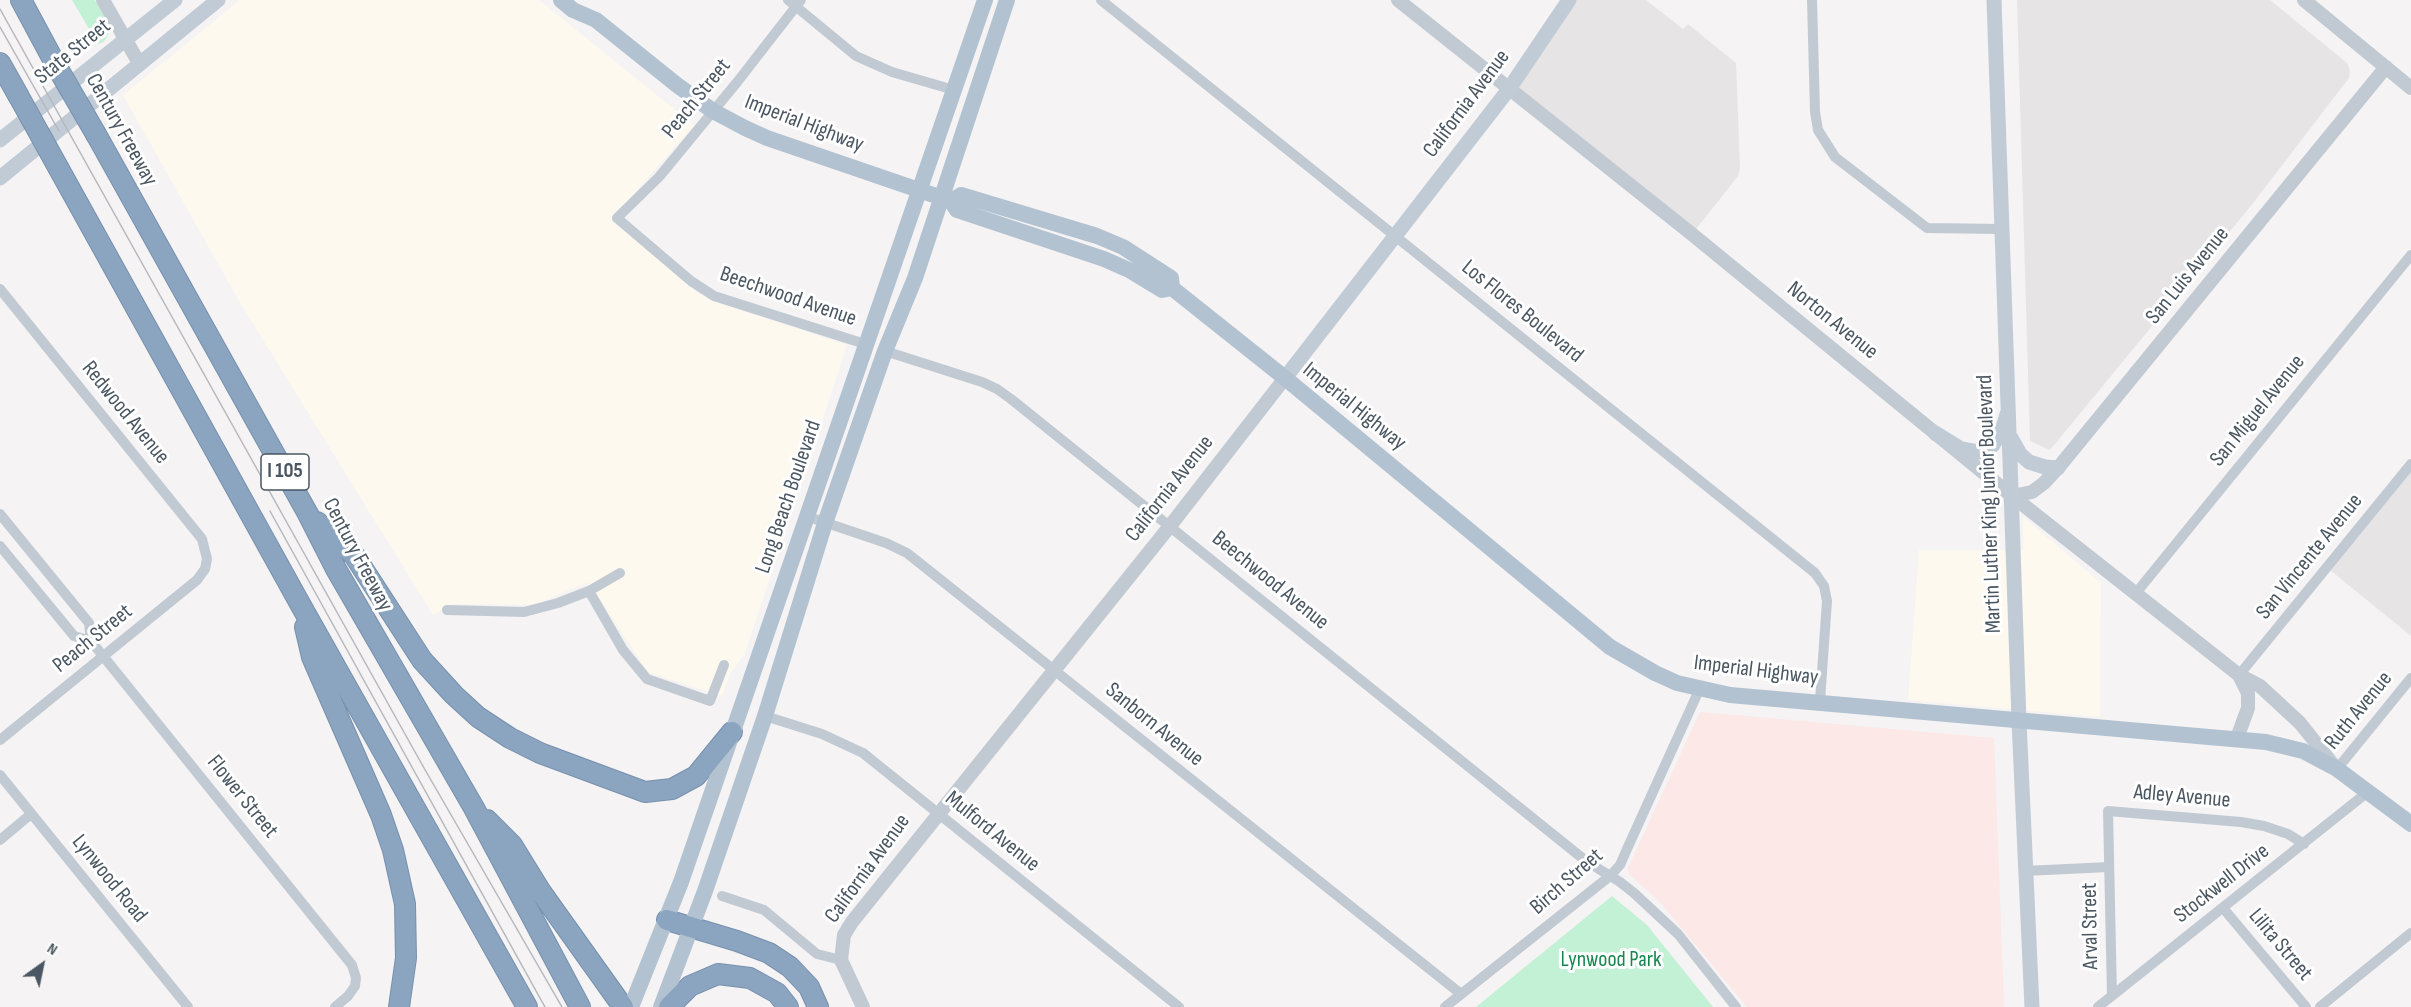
<!DOCTYPE html>
<style>
body{margin:0}
#map{position:relative;width:2411px;height:1007px;overflow:hidden;background:#f5f3f3;font-family:"Sofia Sans Condensed",sans-serif}
canvas{display:block}
.north{position:absolute;left:12px;top:935px;width:60px;height:60px;-webkit-text-stroke:4px #fff;paint-order:stroke;rotate:33deg;font-size:16px;font-weight:700;line-height:24px;text-align:center;color:#4a5661}
.north::after{content:'';display:block;margin:auto;width:21px;height:27px;background:#4a5661;clip-path:polygon(50% 0,100% 100%,50% 72%,0 100%)}
</style>
<div id="map">
<canvas width="2411" height="1007"></canvas>
<div class="north">N</div>
</div>
<script>
const ctx = document.querySelector('canvas').getContext('2d');
ctx.lineJoin = 'round';
function fill(path, color) {
  ctx.fillStyle = color;
  ctx.fill(path, 'evenodd');
}
function toPath(rows) {
  const path = new Path2D();
  for (const r of rows) {
    path.moveTo(r[0], r[1]);
    for (let i = 2; i < r.length; i += 2) path.lineTo(r[i], r[i + 1]);
  }
  return path;
}
function trace(path, color, width, dash) {
  ctx.strokeStyle = color;
  ctx.lineWidth = width;
  ctx.lineCap = dash ? 'butt' : 'round';
  ctx.setLineDash(dash || []);
  ctx.stroke(path);
}
function write(font, color, halo, rows, align = 'center') {
  ctx.font = font + ' "Sofia Sans Condensed",sans-serif';
  ctx.lineWidth = 6;
  ctx.setLineDash([]);
  ctx.textBaseline = 'middle';
  ctx.strokeStyle = halo;
  ctx.fillStyle = color;
  for (const [text, x, y, turn = 0] of rows) {
    ctx.save();
    ctx.translate(x, y);
    ctx.rotate((+turn || 0) * Math.PI / 180);
    ctx.textAlign = isNaN(turn) ? turn : align;
    if (halo) ctx.strokeText(text, 0, 0);
    ctx.fillText(text, 0, 0);
    ctx.restore();
  }
}
fill(toPath([
 [240,0,539,0,694,125,611,220,699,293,716,302,847,345,745,653,730,674,722,696,648,672,588,582,534,605,451,604,433,615,239,301,123,95],
 [2023,517,2101,583,2100,717,1908,700,1919,550,2023,550]
]), '#fdf9ef');
fill(toPath([
 [1571,0,1646,0,1683,29,1688,24,1736,63,1740,168,1738,176,1693,233,1511,89],
 [2017,0,2270,0,2347,63,2350,71,2349,78,2250,207,2050,450,2030,441],
 [2411,470,2411,636,2330,570]
]), '#e6e4e5');
fill(toPath([
 [1700,712,1994,738,2004,1007,1747,1007,1659,901,1629,874,1628,868]
]), '#fce8e6');
fill(toPath([
 [72,0,95,0,111,28,106,39,103,42,98,44],
 [1612,896,1647,925,1713,1007,1476,1007]
]), '#c3f1d5');
const motorway = toPath([
 [21,0,57,67],
 [0,63,18,95],
 [97,136,308,514,336,569,474,808,580,1007],
 [59,169,299,602,527,1007],
 [317,522,354,555,422,660,454,695,478,717,510,738,540,753,645,792,672,789,696,776,732,732],
 [305,627,312,657,381,815,393,850,405,904,406,958,399,1007],
 [487,820,512,845,541,892,623,1007],
 [667,920,737,941,769,953,790,967,809,987,818,1007],
 [669,1007,690,986,718,974,750,978,777,993,788,1007]
]);
trace(motorway, '#7690ad', 22);
trace(toPath([
 [788,0,856,56,892,72,954,90],
 [801,0,738,81,659,177,617,218,691,281,714,296,865,344],
 [1101,0,1815,573,1824,586,1827,601,1820,701],
 [1812,0,1815,112,1818,130,1835,157,1927,228,2002,229],
 [0,289,202,539,207,559,205,569,197,580,0,740],
 [885,351,982,382,997,389,1011,399,1586,861,1620,882,1634,893,1678,934,1736,1007],
 [0,514,89,623,91,641,352,965,356,978,355,986,348,996,335,1007],
 [806,516,886,543,907,553,1461,994],
 [0,546,74,636,91,641],
 [589,591,623,650,647,679,710,701,724,665],
 [2136,593,2411,255],
 [447,610,524,612,558,603,589,591,620,573],
 [2239,675,2411,464],
 [765,716,822,734,863,753,1179,1007],
 [2337,769,2411,678],
 [0,775,188,1007],
 [0,840,31,814],
 [2025,871,2109,867],
 [722,896,764,910,817,954,841,960],
 [2223,908,2306,1007],
 [2112,996,2108,811,2241,822,2264,826,2288,834,2304,844],
 [1445,1007,1610,876,1620,865,1627,849,1700,688],
 [2098,1007,2369,791],
 [2320,1007,2411,933]
]), '#c1cad2', 10);
trace(toPath([
 [103,0,139,63],
 [1398,0,1693,235,2012,496,2239,675,2260,686,2300,723,2335,767],
 [2304,0,2411,88],
 [2012,496,2032,492,2044,483,2058,468,2386,67],
 [2237,738,2248,708,2248,693,2239,675],
 [863,1007,841,960,844,935,852,922,1170,526,1285,378]
]), '#c1cad2', 14);
trace(toPath([
 [1994,0,2019,721,2032,1007],
 [0,140,175,0],
 [0,178,218,0],
 [1285,378,1509,89,1569,0],
 [1935,433,1961,449,1979,452,1993,445,2003,428,2007,414],
 [2011,438,2020,454,2029,462,2045,467,2058,468]
]), '#c1cbd6', 15);
trace(toPath([
 [561,0,573,10,596,20,677,85,713,111,745,128,767,138,951,201,957,210,1104,259,1129,270,1162,290,1172,288,1285,378,1610,647,1655,673,1677,683,1730,695,2266,742,2303,751,2337,769,2411,824],
 [951,201,961,195,1097,236,1123,247,1171,278,1172,288],
 [631,1007,681,882,985,0],
 [661,1007,705,891,765,716,825,523,885,351,915,278,1007,0]
]), '#b3c2d1', 16);
trace(motorway, '#8ba5c1', 20);
trace(toPath([
 [0,9,424,768,562,1007],
 [0,27,59,131],
 [270,511,545,1007]
]), '#b5b8bd', 1.5);
const motorwayBridge = toPath([
 [57,67,97,136],
 [18,95,59,169]
]);
trace(motorwayBridge, '#7690ad', 22, []);
trace(motorwayBridge, '#8ba5c1', 20);
for (const [x, y, w] of [
 [285,472,48]
]) {
  const box = new Path2D();
  box.roundRect(x - w / 2, y - 18, w, 36, 4.5);
  ctx.fillStyle = '#fff';
  ctx.fill(box);
  trace(box, '#4a5661', 1.5);
}
write('bold 21px', '#4a5661', null, [
 ["I 105",285,472]
]);
write('22px', '#4a5661', '#fff', [
 ["State Street",73,52,-39],
 ["Peach Street",697,99,-51],
 ["California Avenue",1467,104,-53],
 ["Imperial Highway",804,124,21],
 ["Century Freeway",121,130,61],
 ["San Luis Avenue",2188,276,-51],
 ["Beechwood Avenue",788,297,19],
 ["Los Flores Boulevard",1522,312,39],
 ["Norton Avenue",1832,321,39],
 ["Imperial Highway",1354,407,39],
 ["San Miguel Avenue",2258,411,-51],
 ["Redwood Avenue",125,413,51],
 ["California Avenue",1170,489,-52],
 ["Long Beach Boulevard",789,497,-71],
 ["Martin Luther King Junior Boulevard",1990,504,-92],
 ["Century Freeway",357,555,62],
 ["San Vincente Avenue",2310,557,-51],
 ["Beechwood Avenue",1270,581,39],
 ["Peach Street",93,639,-39],
 ["Imperial Highway",1756,671,7],
 ["Ruth Avenue",2359,711,-51],
 ["Sanborn Avenue",1154,725,39],
 ["Flower Street",242,797,51],
 ["Adley Avenue",2182,797,5],
 ["Mulford Avenue",992,832,39],
 ["California Avenue",868,869,-54],
 ["Lynwood Road",109,879,51],
 ["Birch Street",1567,882,-41],
 ["Stockwell Drive",2222,884,-38],
 ["Arval Street",2091,926,-91],
 ["Lilita Street",2280,945,50]
]);
write('22px', '#17864f', '#fff', [
 ["Lynwood Park",1611,960]
]);
</script>
